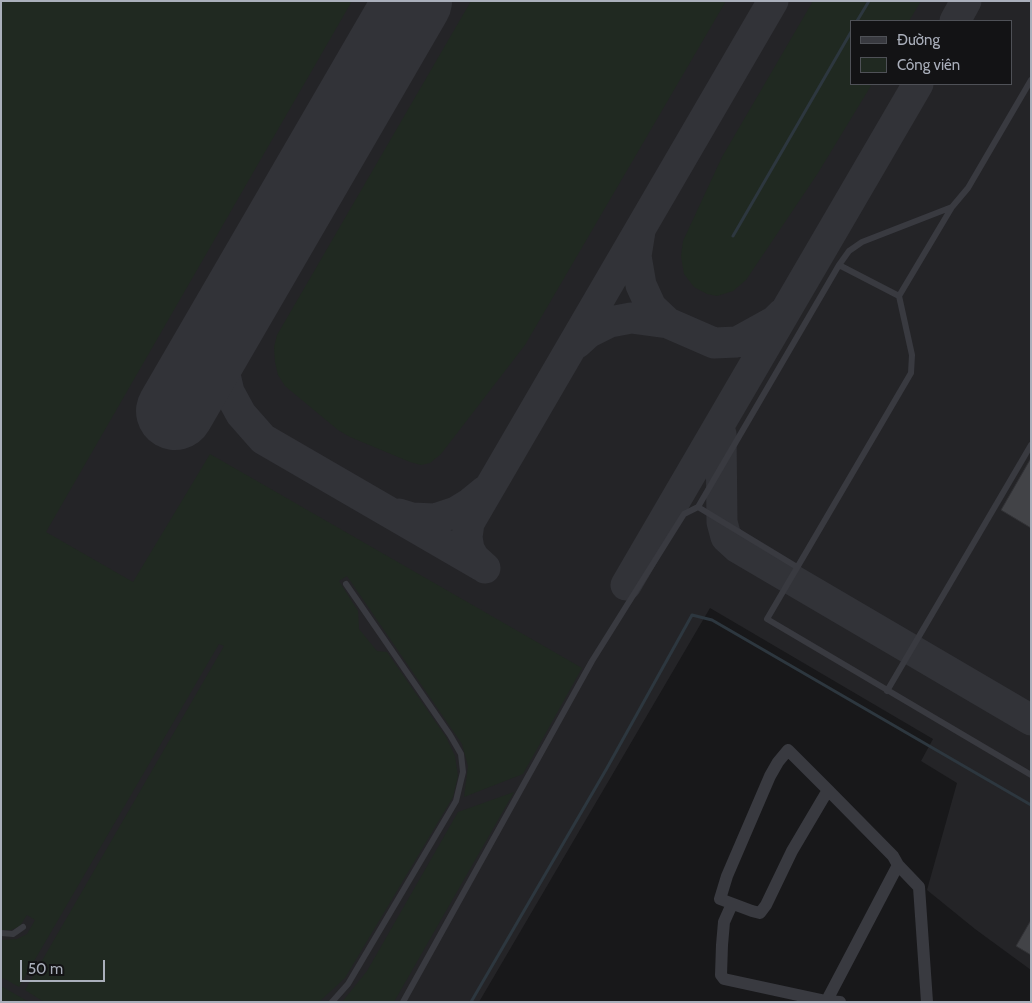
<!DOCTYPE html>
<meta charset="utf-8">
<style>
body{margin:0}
#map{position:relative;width:1032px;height:1003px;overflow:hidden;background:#18181a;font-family:Cabin,sans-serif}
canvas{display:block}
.frame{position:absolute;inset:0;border:2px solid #aaafbb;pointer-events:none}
.legend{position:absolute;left:850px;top:20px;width:162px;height:65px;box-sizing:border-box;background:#131315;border:1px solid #4f5157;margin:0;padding:6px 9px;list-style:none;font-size:15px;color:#aaafbb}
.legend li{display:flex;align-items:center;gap:10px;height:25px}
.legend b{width:25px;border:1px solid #4f5157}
.scale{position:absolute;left:20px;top:960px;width:85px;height:22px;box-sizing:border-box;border:2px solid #aaafbb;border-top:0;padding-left:6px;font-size:15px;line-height:18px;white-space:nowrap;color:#aaafbb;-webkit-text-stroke:4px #131315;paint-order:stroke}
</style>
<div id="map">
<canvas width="1032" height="1003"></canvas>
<div class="frame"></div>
<ul class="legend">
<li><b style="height:6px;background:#393a40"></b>Đường</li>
<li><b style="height:14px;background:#202921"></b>Công viên</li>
</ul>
<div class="scale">50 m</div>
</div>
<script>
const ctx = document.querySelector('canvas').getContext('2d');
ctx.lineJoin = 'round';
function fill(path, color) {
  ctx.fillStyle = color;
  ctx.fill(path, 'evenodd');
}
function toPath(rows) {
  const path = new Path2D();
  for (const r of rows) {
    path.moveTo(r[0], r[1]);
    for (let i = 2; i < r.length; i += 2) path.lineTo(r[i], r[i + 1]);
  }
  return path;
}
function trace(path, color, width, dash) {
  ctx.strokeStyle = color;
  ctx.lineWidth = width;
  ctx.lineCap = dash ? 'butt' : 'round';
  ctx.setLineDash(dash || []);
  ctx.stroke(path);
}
fill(toPath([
 [1,1,1031,1,1031,970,975,929,927,890,957,783,921,761,933,739,710,608,479,1002,1,1002],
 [851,21,1011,21,1011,84,851,84]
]), '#242427');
fill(toPath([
 [1,1,352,1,46,532,133,582,210,454,582,668,523,774,464,797,468,766,462,744,347,576,339,581,358,611,359,629,377,651,387,652,446,737,455,756,458,776,453,797,345,978,319,1002,44,1002,25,990,224,646,219,644,19,987,3,978,1,981,1,940,17,939,27,934,35,920,27,915,20,926,11,930,1,930],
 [471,1,726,1,525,345,441,454,430,463,421,465,410,462,350,437,338,430,285,386,278,375,275,362,274,347,277,335,284,323],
 [813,1,921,1,909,21,851,21,851,84,872,84,818,173,746,280,733,291,717,296,707,294,694,287,684,274,681,256,683,241,722,157],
 [514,792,394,1002,342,1002,367,971,458,812],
 [1,986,29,1002,1,1002]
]), '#202921');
trace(toPath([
 [857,21,869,1],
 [733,236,851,32],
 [471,1002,607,768,692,615,712,620,1031,805]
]), '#2d373f', 3);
trace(toPath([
 [955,21,966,1],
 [640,231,636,256,641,285,651,307,668,323],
 [230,316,224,344,223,366,229,392,241,414,263,439,482,566],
 [577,343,588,333,610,322,631,318,668,323,714,343,737,342,775,321,782,314],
 [721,434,722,522,726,537,738,548,1031,720],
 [399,514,412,518,435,519,456,512,469,504,485,491],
 [485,568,474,558,469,549,467,537,469,523,773,1],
 [626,585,918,84]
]), '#323338', 31);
trace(toPath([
 [175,411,413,1]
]), '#323338', 78);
const building = toPath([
 [1031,458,1031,528,1001,510,1031,458],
 [1031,920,1031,955,1016,946,1031,920]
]);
fill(building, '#424347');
trace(building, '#323236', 1);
trace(toPath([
 [1031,80,968,188,952,207,899,296,912,355,911,373,767,619,1031,775],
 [839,265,849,251,862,242,952,207],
 [698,507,797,567],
 [887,691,1031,445],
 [1,933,13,934,23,927],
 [332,1002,348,984,456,801,463,772,461,754,450,735,346,584],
 [403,1002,592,661,684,514,698,507,839,265,899,296]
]), '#393a40', 6);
trace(toPath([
 [828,790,792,851,766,905,760,913,752,911,720,899,727,876,770,776,778,762,788,750,828,790,893,856,898,865,919,887,927,1002],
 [732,904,724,922,722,945,721,975,724,979,826,1001,840,1002],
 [826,1002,898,865]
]), '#393a40', 12);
</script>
